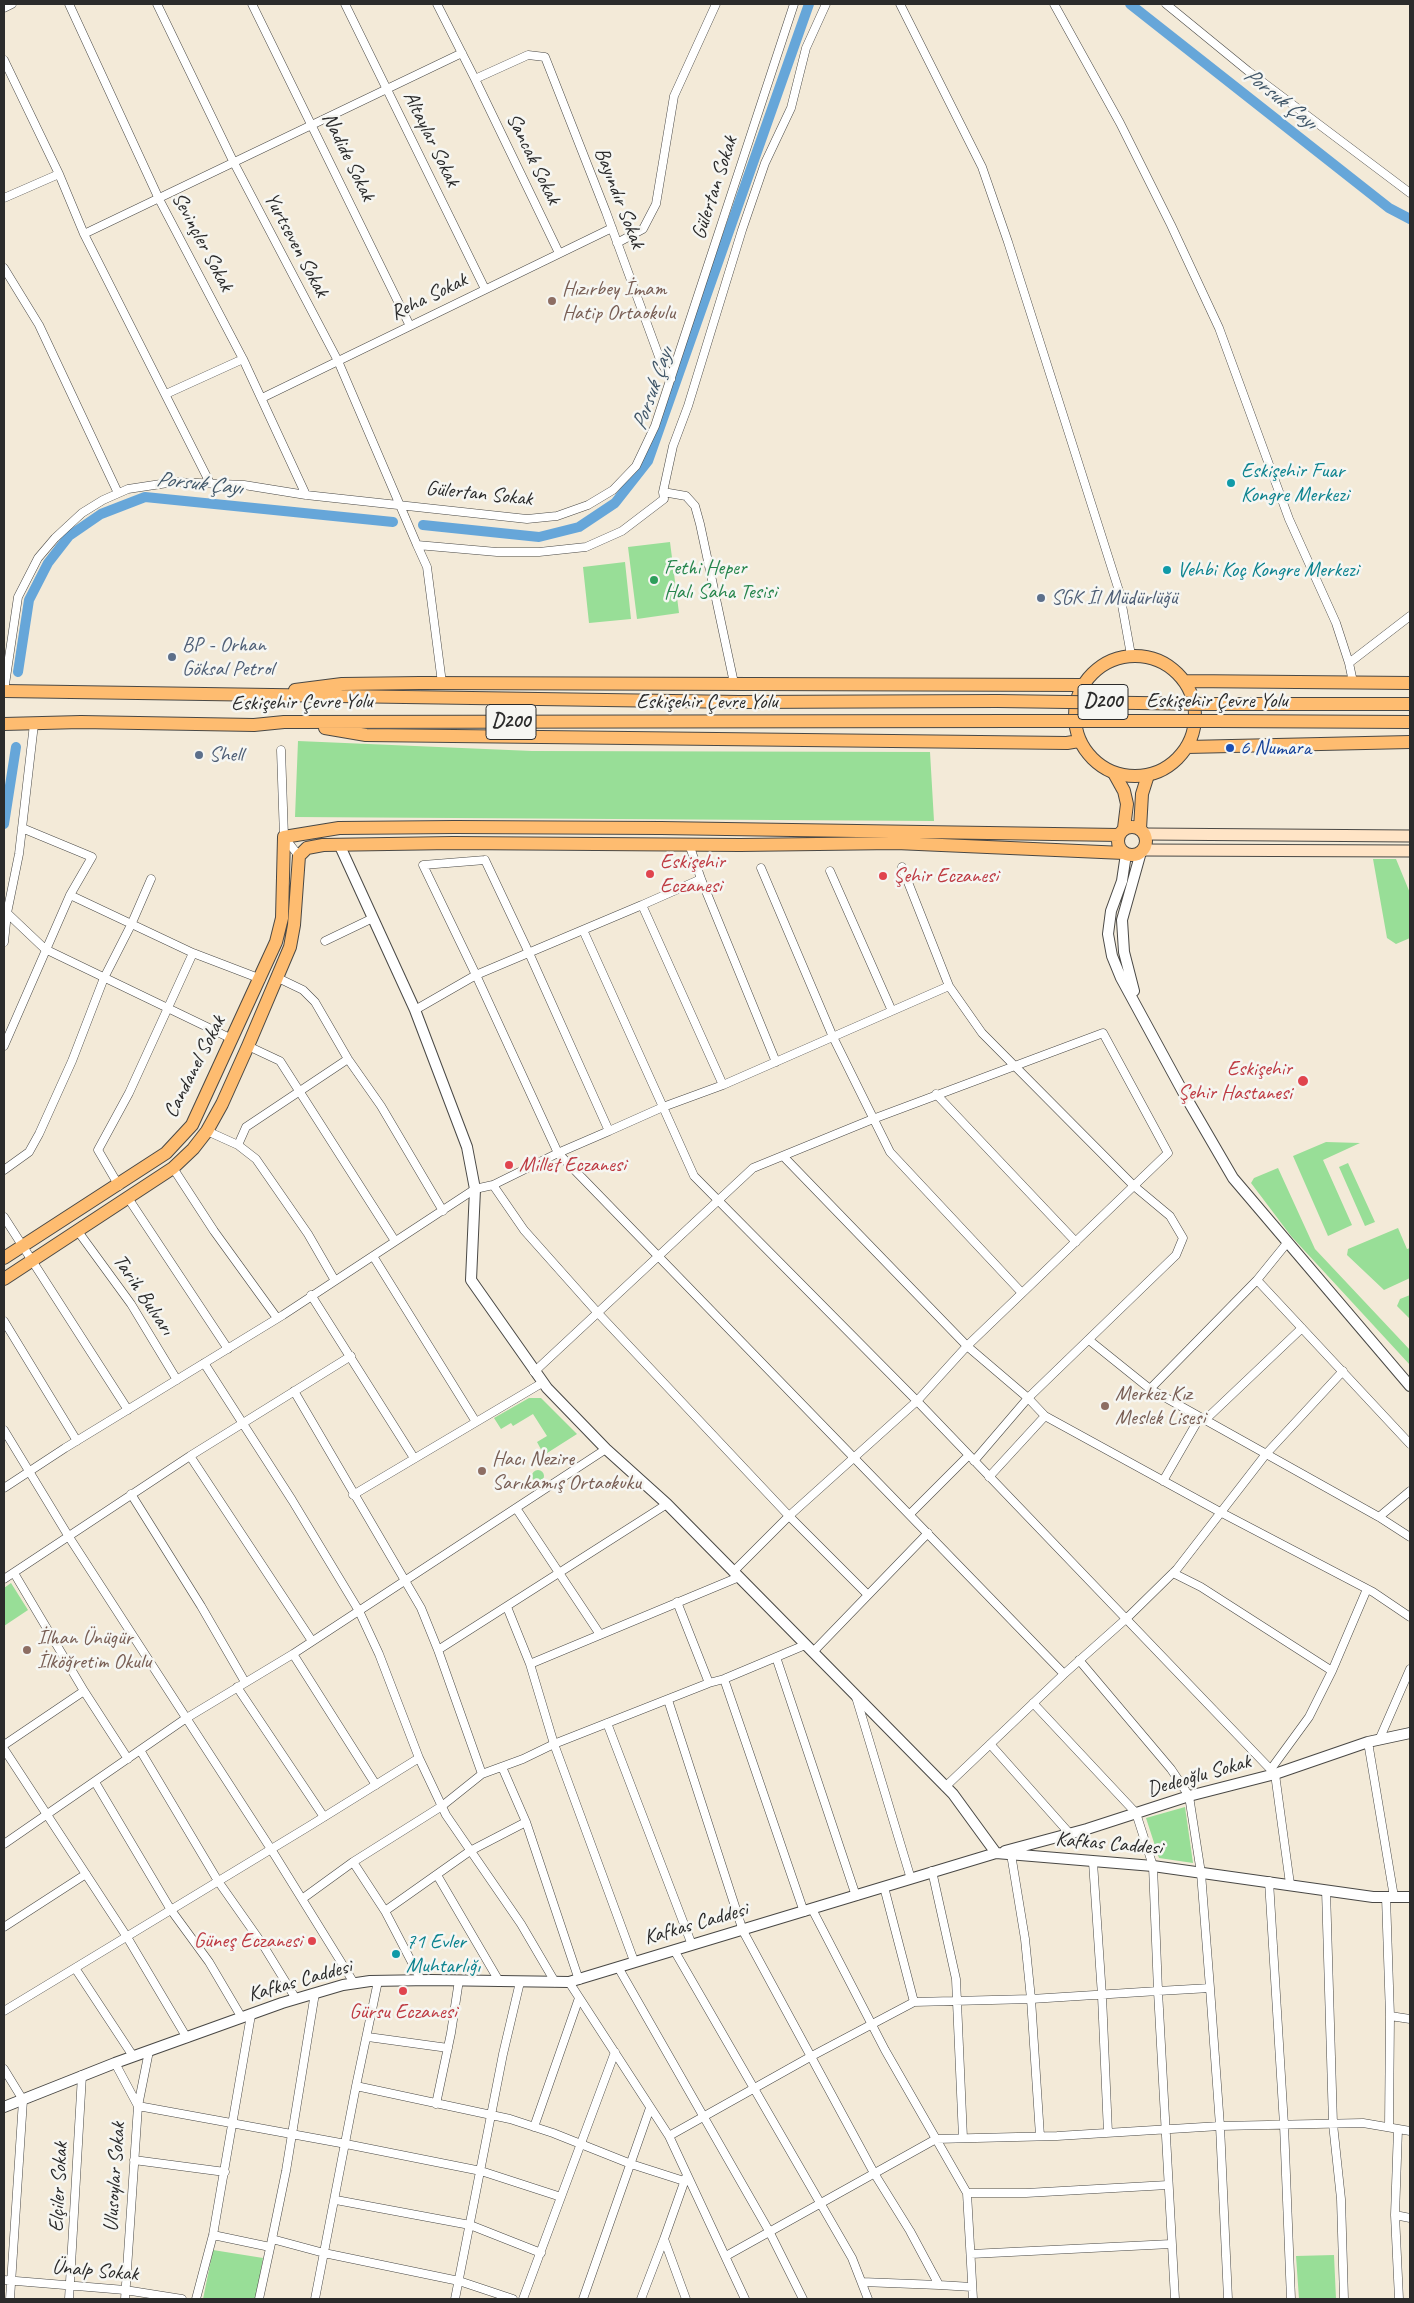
<!DOCTYPE html>
<meta charset="utf-8">
<style>
body{margin:0}
#map{position:relative;width:1414px;height:2303px;overflow:hidden;background:#f3ead8;font-family:Caveat,sans-serif}
canvas{display:block}
.frame{position:absolute;inset:0;border:5px solid #2b2b2b;pointer-events:none}
</style>
<div id="map">
<canvas width="1414" height="2303"></canvas>
<div class="frame"></div>
</div>
<script>
const ctx = document.querySelector('canvas').getContext('2d');
ctx.lineJoin = 'round';
function fill(path, color) {
  ctx.fillStyle = color;
  ctx.fill(path, 'evenodd');
}
function toPath(rows) {
  const path = new Path2D();
  for (const r of rows) {
    if (r.length === 3) {
      path.moveTo(r[0] + r[2], r[1]);
      path.arc(r[0], r[1], r[2], 0, 2 * Math.PI);
      continue;
    }
    path.moveTo(r[0], r[1]);
    for (let i = 2; i < r.length; i += 2) path.lineTo(r[i], r[i + 1]);
  }
  return path;
}
function trace(path, color, width, dash) {
  ctx.strokeStyle = color;
  ctx.lineWidth = width;
  ctx.lineCap = dash ? 'butt' : 'round';
  ctx.setLineDash(dash || []);
  ctx.stroke(path);
}
function write(font, color, halo, rows, align = 'center') {
  ctx.font = font + ' Caveat,sans-serif';
  ctx.lineWidth = 5;
  ctx.setLineDash([]);
  ctx.textBaseline = 'middle';
  ctx.strokeStyle = halo;
  ctx.fillStyle = color;
  for (const [text, x, y, turn = 0] of rows) {
    ctx.save();
    ctx.translate(x, y);
    ctx.rotate((+turn || 0) * Math.PI / 180);
    ctx.textAlign = isNaN(turn) ? turn : align;
    if (halo) ctx.strokeText(text, 0, 0);
    ctx.fillText(text, 0, 0);
    ctx.restore();
  }
}
fill(toPath([
 [670,542,679,613,637,619,628,547],
 [625,562,631,619,589,623,583,567],
 [298,741,532,751,930,752,934,821,295,817],
 [1373,859,1396,859,1410,893,1410,938,1396,944,1387,938],
 [1326,1142,1360,1143,1323,1160,1352,1225,1328,1236,1293,1156],
 [1348,1163,1375,1222,1365,1226,1339,1167],
 [1278,1168,1315,1249,1410,1350,1410,1365,1291,1236,1251,1183,1254,1178],
 [1398,1228,1407,1249,1410,1248,1410,1278,1384,1290,1347,1255,1348,1249],
 [1410,1295,1410,1319,1397,1306,1400,1299],
 [529,1398,541,1398,577,1434,544,1455,537,1442,547,1436,533,1414,513,1426,511,1423,501,1429,494,1418],
 [538,1476,6],
 [11,1583,28,1610,4,1626,4,1588],
 [1185,1807,1193,1863,1159,1858,1146,1818],
 [213,2250,263,2258,256,2299,203,2299],
 [1334,2255,1336,2299,1299,2299,1296,2256]
]), '#98de97');
trace(toPath([
 [1130,4,1389,208,1410,219],
 [423,525,539,537,579,527,615,503,648,461,809,4],
 [18,672,29,600,48,563,69,536,101,514,145,497,393,522],
 [4,824,16,747]
]), '#66a6d9', 10);
const minor = toPath([
 [69,4,159,199,243,359,306,495],
 [157,4,233,161,338,361,417,545,497,552,539,552,586,547,622,531,664,499,663,492,673,446,688,406,742,230,765,163,791,108,806,48,826,4],
 [252,4,410,326],
 [345,4,485,289],
 [437,4,475,79,528,55,545,57,606,212,661,362,671,379],
 [900,4,982,167,1008,242,1120,594,1131,655],
 [1054,4,1120,123,1171,225,1219,328,1289,519,1336,623,1349,663,1353,682],
 [1166,4,1248,71,1410,193],
 [4,8,12,4],
 [4,60,59,174,84,234,210,483],
 [475,79,559,253],
 [4,198,59,174],
 [84,234,462,53],
 [617,243,643,229,656,204,674,96,716,4],
 [4,268,39,325,118,493],
 [166,394,243,359],
 [262,398,612,228],
 [663,492,686,496,695,506,700,524,734,683],
 [417,545,427,567,442,683],
 [1349,663,1410,616],
 [4,691,18,597,38,558,55,538,82,513,103,500,128,489,174,482,244,485,306,495,527,519,557,516,588,505,613,490,636,466,655,426,794,4],
 [34,724,19,854,7,913,45,949,232,1039],
 [281,750,284,837,299,856],
 [689,844,701,879,776,1062],
 [485,860,529,953,609,1131,558,1153,476,975,423,865,485,860],
 [761,868,833,1037,890,1152,1022,1293],
 [830,871,892,1011],
 [70,895,193,953,129,1093,98,1150,119,1186],
 [642,905,701,879],
 [583,930,663,1107,609,1131],
 [325,941,373,918],
 [4,942,7,913],
 [193,953,261,979],
 [278,978,303,990,315,1002,348,1059,381,1106,443,1211],
 [415,1010,476,975,642,905,723,1085,663,1107,694,1176,917,1401,1275,1774,1290,1884],
 [4,1046,70,895,92,857,22,828],
 [248,1046,280,1061,395,1241],
 [723,1085,949,986],
 [936,1094,1076,1242],
 [207,1131,238,1145,256,1159,308,1234,334,1279],
 [238,1145,246,1127,348,1059],
 [783,1156,967,1346,1028,1398,1176,1255,1183,1238,1170,1216,1134,1186,982,1033,949,986,902,867],
 [173,1168,214,1231,277,1318],
 [4,1170,29,1152,39,1134,72,1061,104,978,131,925,151,879],
 [493,1185,524,1230,597,1312,789,1516,868,1595],
 [128,1198,228,1349],
 [4,1217,128,1410],
 [77,1230,131,1304,177,1380],
 [373,1256,476,1422],
 [1257,1280,1287,1243],
 [311,1295,414,1458],
 [4,1321,77,1441],
 [1089,1340,1150,1389,1257,1280,1410,1444],
 [204,1363,292,1500,359,1611,379,1654,419,1758],
 [534,1372,753,1168,873,1119,1103,1033,1168,1153,967,1346,917,1401,789,1516,733,1572],
 [1150,1389,1379,1517,1410,1537],
 [294,1391,421,1608,438,1650,482,1774],
 [1205,1420,1302,1328],
 [4,1430,69,1537,271,1849,354,1983],
 [190,1456,312,1641],
 [974,1461,1028,1398,1045,1416,1222,1513,1373,1592,1410,1617],
 [989,1477,1045,1416],
 [1163,1481,1200,1417],
 [4,1488,65,1448,283,1315,475,1189,493,1185,558,1153,1064,1674,1127,1618,1177,1569,1266,1454,1343,1371],
 [131,1494,201,1606,245,1682],
 [353,1495,542,1383],
 [516,1508,599,1633],
 [910,1514,968,1456],
 [1379,1517,1410,1491],
 [14,1573,84,1691,128,1759],
 [1173,1573,1201,1587,1332,1671,1309,1717,1271,1769],
 [4,1579,190,1456,351,1356],
 [677,1602,709,1683],
 [438,1650,667,1504],
 [813,1652,928,1533],
 [293,1654,376,1785],
 [776,1657,856,1896],
 [1079,1660,1171,1769,1189,1796,1201,1873,1210,1988,1220,2126,1228,2299],
 [530,1664,739,1577],
 [1332,1671,1367,1589],
 [724,1679,804,1912],
 [237,1687,324,1817],
 [856,1697,911,1879],
 [668,1700,743,1931,874,2173,910,2231,939,2285,972,2287],
 [1033,1703,1136,1813,1153,1866,1158,1991,1210,1988],
 [607,1723,692,1945],
 [1379,1740,1410,1669],
 [1368,1742,1394,1897],
 [990,1744,1070,1834],
 [4,1745,84,1691],
 [4,1749,127,1937,187,2038],
 [140,1750,218,1881,263,1945,296,1999],
 [502,1767,526,1822,579,1980],
 [95,1782,171,1910,209,1962,242,2018],
 [945,1787,1064,1674],
 [4,1844,185,1719,293,1654,606,1449],
 [1011,1854,1025,1939,1031,1999,1158,1991,1175,2299],
 [1093,1862,1102,1996,1108,2133],
 [932,1871,956,1979,963,2138],
 [437,1875,499,1981],
 [1269,1881,1284,2125,1291,2299],
 [1326,1890,1333,2124,1341,2199,1344,2299],
 [1386,1897,1390,2016,1410,2019],
 [302,1899,353,1862],
 [812,1909,885,2050,967,2193,973,2299],
 [385,1911,353,1862,442,1806,482,1774,523,1759,554,1744,530,1664,507,1607],
 [4,1927,86,1874],
 [674,1950,852,2258,868,2299],
 [634,1961,554,1744,709,1683,724,1679,805,1645],
 [618,1967,769,2231,803,2299],
 [75,1968,133,2056],
 [421,1980,385,1911,470,1851,526,1822],
 [569,1982,669,2136,745,2299],
 [315,1993,286,2171,272,2239,324,2253,459,2281,513,2299],
 [914,2002,1031,1999,1040,2136],
 [4,2011,311,1825,419,1758,446,1815,521,1924,555,1982],
 [368,2037,448,2048],
 [149,2051,138,2106,346,2144,481,2171,561,2197],
 [115,2063,138,2106,125,2299],
 [4,2069,23,2100,10,2299],
 [356,2086,510,2119,553,2133,631,2164,684,2181],
 [436,2104,451,2033,459,1980],
 [534,2127,579,1998],
 [1389,2127,1390,2016],
 [1398,2129,1395,2215,1399,2299],
 [669,2136,810,2057,914,2002,884,1887],
 [134,2160,225,2172],
 [967,2193,1026,2193,1168,2185],
 [336,2200,470,2225,541,2253],
 [1395,2215,1410,2218],
 [213,2235,270,2247],
 [971,2254,1171,2244],
 [726,2256,936,2139,1057,2136,1220,2126,1363,2123,1410,2131],
 [4,2280,125,2290,182,2299],
 [862,2282,939,2285],
 [69,2299,82,2075],
 [196,2299,213,2235,251,2015],
 [259,2299,272,2239],
 [315,2299,356,2086,378,1981],
 [455,2299,503,2054,520,1982],
 [523,2299,615,2052],
 [583,2299,650,2108],
 [641,2299,664,2239],
 [686,2299,664,2239,686,2177]
]);
const tertiary = toPath([
 [339,844,415,1010,467,1147,475,1189,471,1280,547,1388,606,1449,667,1504,953,1794,996,1853],
 [1126,854,1122,881,1111,911,1108,934,1112,956,1121,978,1183,1092,1233,1178,1410,1386],
 [1134,991,1124,952,1122,920,1141,852],
 [1005,1851,1087,1829,1189,1796,1275,1774,1368,1742,1410,1733],
 [4,2107,115,2063,282,2003,343,1985,370,1981,431,1980,569,1982,996,1853,1153,1866,1373,1897,1410,1897]
]);
const secondary = toPath([
 [1145,834,1410,836],
 [1143,850,1410,851]
]);
const primary = toPath([
 [1114,773,1124,791,1127,804,1124,828],
 [1132,841,14],
 [1140,829,1142,794,1148,775],
 [4,1258,166,1153,192,1125,276,942,282,918,284,837,339,828,455,827,661,828,1119,835],
 [4,1279,173,1168,193,1149,207,1131,222,1104,248,1046,290,947,294,925,299,856,307,848,323,845,453,843,740,845,896,843,1124,853]
]);
const trunk = toPath([
 [1135,716,60],
 [1185,681,1410,683],
 [295,690,342,684,420,683,1083,685],
 [4,691,739,702,998,701],
 [1208,704,1410,704],
 [1216,721,1410,722],
 [4,724,81,722,254,725,284,722,1018,721],
 [325,728,366,735,1067,743,1079,741],
 [1187,747,1410,742]
]);
trace(minor, '#494845', 9);
trace(tertiary, '#494845', 12);
trace(secondary, '#494845', 13);
trace(primary, '#494845', 14);
trace(trunk, '#494845', 14);
trace(minor, '#fff', 8);
trace(tertiary, '#fff', 10);
trace(secondary, '#ffe4c6', 11);
trace(primary, '#febc70', 12);
trace(trunk, '#febc70', 12);
const trunkBridge = toPath([
 [998,701,1208,704],
 [1018,721,1216,721]
]);
trace(trunkBridge, '#494845', 14, []);
trace(trunkBridge, '#febc70', 12);
for (const [x, y, r, color] of [
 [552,301,5,"#8d6e63"],
 [1231,483,5,"#0f9aa8"],
 [1167,570,5,"#0f9aa8"],
 [654,580,5,"#2e9e5b"],
 [1041,598,5,"#5c6f8a"],
 [172,657,5,"#5c6f8a"],
 [1230,748,5,"#1a4fb4"],
 [199,755,5,"#5c6f8a"],
 [650,874,5,"#e0444e"],
 [883,876,5,"#e0444e"],
 [1303,1081,6,"#e0444e"],
 [509,1165,5,"#e0444e"],
 [1105,1406,5,"#8d6e63"],
 [482,1471,5,"#8d6e63"],
 [27,1650,5,"#8d6e63"],
 [312,1941,5,"#e0444e"],
 [396,1954,5,"#0f9aa8"],
 [403,1991,5,"#e0444e"]
]) {
  const dot = new Path2D();
  dot.arc(x, y, r, 0, 2 * Math.PI);
  ctx.fillStyle = color;
  ctx.fill(dot);
  trace(dot, '#f6f6f2', 2);
}
for (const [x, y, w] of [
 [1103,702,50],
 [511,722,50]
]) {
  const box = new Path2D();
  box.roundRect(x - w / 2, y - 17.5, w, 35, 4);
  ctx.fillStyle = '#f6f6f2';
  ctx.fill(box);
  trace(box, '#2b2b2b', 1);
}
write('bold 20px', '#2b2b2b', null, [
 ["D200",1103,702],
 ["D200",511,722]
]);
write('21px', '#2b2b2b', '#f6f6f2', [
 ["Altaylar Sokak",431,139,64],
 ["Nadide Sokak",348,157,64],
 ["Sancak Sokak",533,159,64],
 ["Gülertan Sokak",715,188,-72],
 ["Bayındır Sokak",619,198,69],
 ["Sevinçler Sokak",202,242,62],
 ["Yurtseven Sokak",296,245,62],
 ["Reha Sokak",429,297,-26],
 ["Gülertan Sokak",479,494,6],
 ["Eskişehir Çevre Yolu",1217,701],
 ["Eskişehir Çevre Yolu",707,702],
 ["Eskişehir Çevre Yolu",302,703,-1],
 ["Candanel Sokak",195,1067,-63],
 ["Tarih Bulvarı",143,1295,56],
 ["Dedeoğlu Sokak",1199,1776,-16],
 ["Kafkas Caddesi",1109,1844,5],
 ["Kafkas Caddesi",696,1924,-16],
 ["Kafkas Caddesi",300,1981,-16],
 ["Ulusoylar Sokak",115,2177,-86],
 ["Elçiler Sokak",59,2187,-87],
 ["Ünalp Sokak",95,2271,5]
]);
write('21px', '#785e54', '#f6f6f2', [
 ["Hızırbey İmam",562,289],
 ["Hatip Ortaokulu",562,313],
 ["Merkez Kız",1115,1394],
 ["Meslek Lisesi",1115,1418],
 ["Hacı Nezire",492,1459],
 ["Sarıkamış Ortaokuku",492,1483],
 ["İlhan Ünügür",37,1638],
 ["İlköğretim Okulu",37,1662]
], 'left');
write('21px', '#0d838f', '#f6f6f2', [
 ["Eskişehir Fuar",1241,471],
 ["Kongre Merkezi",1241,495],
 ["Vehbi Koç Kongre Merkezi",1177,570],
 ["71 Evler",406,1942],
 ["Muhtarlığı",406,1966]
], 'left');
write('21px', '#27864d', '#f6f6f2', [
 ["Fethi Heper",664,568],
 ["Halı Saha Tesisi",664,592]
], 'left');
write('21px', '#4e5e75', '#f6f6f2', [
 ["SGK İl Müdürlüğü",1051,598],
 ["BP - Orhan",182,645],
 ["Göksal Petrol",182,669],
 ["Shell",209,755]
], 'left');
write('21px', '#164399', '#f6f6f2', [
 ["6 Numara",1240,748]
], 'left');
write('21px', '#be3a42', '#f6f6f2', [
 ["Eskişehir",660,862],
 ["Eczanesi",660,886],
 ["Şehir Eczanesi",893,876],
 ["Eskişehir",1292,1069,"right"],
 ["Şehir Hastanesi",1292,1093,"right"],
 ["Millet Eczanesi",519,1165],
 ["Güneş Eczanesi",302,1941,"right"],
 ["Gürsu Eczanesi",403,2012,"center"]
], 'left');
write('italic 22px', '#405668', '#f6f6f2', [
 ["Porsuk Çayı",1280,99,38],
 ["Porsuk Çayı",653,389,-71],
 ["Porsuk Çayı",199,484,6]
]);
</script>
